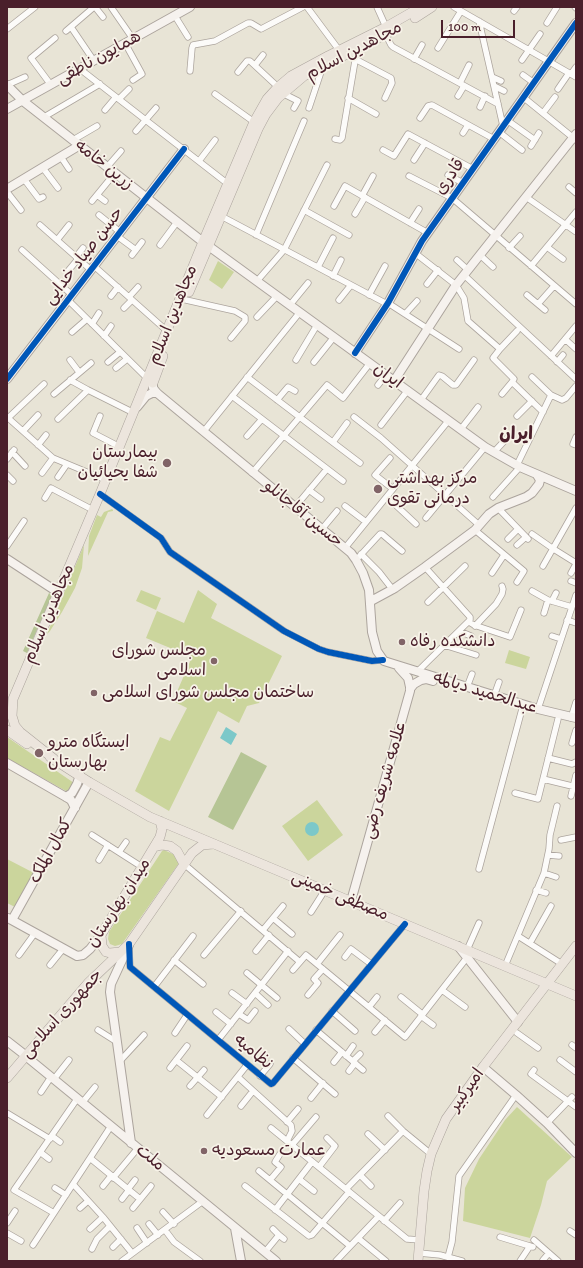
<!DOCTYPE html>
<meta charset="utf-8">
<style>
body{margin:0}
#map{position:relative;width:583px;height:1268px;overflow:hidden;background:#e8e4d6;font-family:Itim,sans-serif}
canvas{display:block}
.frame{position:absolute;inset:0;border:8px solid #4a1f2b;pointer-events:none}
.scale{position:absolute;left:441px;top:20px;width:74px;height:18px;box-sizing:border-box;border:2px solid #4a1f2b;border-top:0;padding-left:5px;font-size:12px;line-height:14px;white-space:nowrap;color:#4a1f2b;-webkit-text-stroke:3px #f7f3e8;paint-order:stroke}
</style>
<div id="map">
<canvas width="583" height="1268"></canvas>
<div class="frame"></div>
<div class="scale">100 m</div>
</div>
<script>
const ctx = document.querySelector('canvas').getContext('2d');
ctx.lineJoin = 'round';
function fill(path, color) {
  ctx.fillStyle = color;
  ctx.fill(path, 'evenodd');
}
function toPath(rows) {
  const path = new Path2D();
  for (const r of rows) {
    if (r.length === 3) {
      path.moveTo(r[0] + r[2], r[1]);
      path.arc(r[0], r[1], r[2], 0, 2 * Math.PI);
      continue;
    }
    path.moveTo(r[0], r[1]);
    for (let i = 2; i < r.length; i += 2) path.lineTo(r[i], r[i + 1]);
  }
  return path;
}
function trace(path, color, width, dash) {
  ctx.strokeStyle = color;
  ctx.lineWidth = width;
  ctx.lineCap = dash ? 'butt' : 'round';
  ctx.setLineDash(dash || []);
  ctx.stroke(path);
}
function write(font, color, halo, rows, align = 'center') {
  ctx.font = font + ' Itim,"Playpen Sans Arabic",sans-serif';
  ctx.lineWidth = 3.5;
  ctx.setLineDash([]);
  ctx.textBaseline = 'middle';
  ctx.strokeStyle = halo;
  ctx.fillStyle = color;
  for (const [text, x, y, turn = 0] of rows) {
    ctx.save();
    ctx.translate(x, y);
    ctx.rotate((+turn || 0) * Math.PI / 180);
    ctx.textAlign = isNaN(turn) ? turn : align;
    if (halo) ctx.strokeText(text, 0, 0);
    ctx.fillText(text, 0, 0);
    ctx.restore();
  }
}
fill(toPath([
 [218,261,234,272,222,289,209,280],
 [112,509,113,510,113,511,108,512,88,556,89,536,97,515,101,517,104,512],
 [84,545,82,568,75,588,62,612,50,631,47,634],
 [141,590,161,598,156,610,136,601],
 [198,590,217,604,211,618,282,656,259,703,247,706,239,723,218,711,169,811,135,791,160,737,170,741,187,708,173,701,192,657,146,638,157,611,184,623],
 [509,650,530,657,526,669,505,663],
 [7,737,74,783,69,791,66,791,7,758],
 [317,800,343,835,308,861,282,826],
 [164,850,175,855,179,863,122,944,115,946,110,944,108,939,109,932,162,851],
 [7,859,34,873,15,907,7,903],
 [517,1107,572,1157,547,1181,541,1205,530,1238,463,1221,465,1188,479,1159,505,1120]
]), '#cbd59c');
fill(toPath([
 [49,593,52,595,27,653,23,651],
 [241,752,267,766,233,830,208,817]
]), '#b6c595');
fill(toPath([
 [226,727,237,734,231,745,220,738],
 [312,829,7]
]), '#7cc8c9');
const street = toPath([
 [95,7,103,17],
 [111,7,133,39],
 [307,7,339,50],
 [377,7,386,27],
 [454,7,576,77],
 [575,7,576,8],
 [514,11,517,7],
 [175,16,188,37],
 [479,21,503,126],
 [547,23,557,7],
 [71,27,94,61],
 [7,29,35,7],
 [66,31,94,7],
 [386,35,391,45,393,47,498,104],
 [125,43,142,74,133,80],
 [438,48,461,11],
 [355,59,391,78,392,83,385,98],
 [414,59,422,45],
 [522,60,540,34],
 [255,65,263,55],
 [80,69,228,184],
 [190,71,192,48,193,45,215,41,248,23,251,23,261,29,303,7],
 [238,72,247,61,250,61,278,87],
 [571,74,576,67],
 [523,75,534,83],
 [492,77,501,81],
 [460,83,469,65],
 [7,85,25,77],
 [51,85,31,58,55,38],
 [494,86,504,91],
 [558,89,569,73],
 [282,93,298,101,294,108],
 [215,94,254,122],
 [458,96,464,86],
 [523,97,576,140],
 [348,98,376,114],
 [119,99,129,89],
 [480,107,485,96],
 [309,108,323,66],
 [105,110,116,97],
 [543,113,555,97],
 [44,117,100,84],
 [420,118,428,106,432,105,494,139],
 [507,120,535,140],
 [136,131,156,108],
 [499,132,522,150],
 [463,133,468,125],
 [335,139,340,140,342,138,357,49],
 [73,140,97,126],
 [531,146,539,133],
 [383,150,394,156,408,134,473,169],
 [61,157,69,169],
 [414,160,425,143],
 [199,161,215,140],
 [107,167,121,151],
 [43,168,58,188],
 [448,175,463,183],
 [409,176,452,198,576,304],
 [24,179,39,199,43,197],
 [569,187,576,193],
 [7,192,21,210],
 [97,195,105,201],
 [362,196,373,176],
 [526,197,576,232],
 [92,201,115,173],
 [334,206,345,186,428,233],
 [304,210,349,235],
 [355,214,365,197],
 [99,215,120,232],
 [221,216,387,304],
 [410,223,419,209],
 [40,225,91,270],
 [256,235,304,121],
 [117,236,136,250],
 [57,240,69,225],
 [160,245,177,222],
 [547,247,563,259],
 [509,248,520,236],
 [22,250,72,295],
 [415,253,456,285,464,298,468,321,500,349,493,358,514,379,512,382],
 [132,255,142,242],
 [480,255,493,267],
 [76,257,83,248],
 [457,260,468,270],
 [94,266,167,331],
 [531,266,576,212],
 [318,267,333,238],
 [68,271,78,259],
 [464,275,576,379],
 [333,276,341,260],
 [257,281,284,250,327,165],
 [427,284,438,270],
 [369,295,385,266],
 [527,295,545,310],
 [111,296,118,287],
 [129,297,138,287],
 [68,300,148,379],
 [186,300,235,311,245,317,245,321,231,338],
 [339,300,351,285],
 [388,303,459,349],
 [538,304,554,286],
 [290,305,308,283],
 [124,308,132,300],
 [405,314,417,301],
 [257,317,277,296],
 [92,324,99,313],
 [72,332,87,319],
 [104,336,111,326],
 [565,339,576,349],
 [500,349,517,331],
 [551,356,576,326],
 [70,360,79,372],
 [296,360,317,325],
 [108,362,120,352],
 [314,362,334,337],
 [557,362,563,355],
 [116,368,127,359],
 [247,377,360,463],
 [532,377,551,395,562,400,566,398,576,386],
 [70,380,88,390,134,413],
 [512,382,543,412],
 [378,385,386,375],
 [54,394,91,363],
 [502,394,512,382],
 [232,396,343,481],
 [277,400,288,387,295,391],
 [421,400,439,375,442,376,453,385,456,385,474,360],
 [100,416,93,433,120,447],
 [517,416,532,401],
 [7,417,53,458,106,480],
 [354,417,381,438,479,525],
 [8,418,44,384],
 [58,419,88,390],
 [381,425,408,390],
 [461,429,478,407],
 [23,431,38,415],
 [204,431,300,312],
 [247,436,262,419],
 [576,437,573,444,576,445],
 [333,442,347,423],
 [38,445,46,435],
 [12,452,25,466],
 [494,452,509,436],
 [390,458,375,475,393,489],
 [7,459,14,450],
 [517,465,551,395],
 [42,473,53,458],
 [252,473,327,385,343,398,370,363],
 [7,475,13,481],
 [58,477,67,464],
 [309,490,321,499],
 [100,494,161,538,170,552,284,631,319,649,328,652,372,661,383,660],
 [387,497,416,524],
 [493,497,520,467],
 [45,498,51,488,93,510],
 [345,506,366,522],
 [295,507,327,469],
 [498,508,528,539],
 [426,518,485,447],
 [322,529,337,511],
 [475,530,524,571,517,582],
 [532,534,552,548,576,563],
 [508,539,518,529],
 [517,545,526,537],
 [7,546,24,521],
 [345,548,449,420],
 [361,554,379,572,393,590],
 [356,560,380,534,382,534,402,551],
 [543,566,576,508],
 [492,573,504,555],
 [571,573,576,564],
 [571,581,576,583],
 [532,591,548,600,572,607],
 [552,601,556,593],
 [428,602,465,566],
 [544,613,548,600],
 [567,620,576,623],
 [469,622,474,625,510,637,521,610],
 [475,626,496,604,502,594,503,589,502,586],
 [459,631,471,636],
 [552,636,561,639],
 [444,645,476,655],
 [417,672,470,620,470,617,425,567],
 [467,687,472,674],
 [494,696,499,682],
 [538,709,576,595],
 [571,718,576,702],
 [572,743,576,730],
 [548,758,572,764,576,762],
 [543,779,576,787],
 [515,793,538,799,558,719],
 [571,796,576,775],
 [92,835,142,867],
 [561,840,576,837],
 [119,852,126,842],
 [548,855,559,856],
 [99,860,108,845],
 [184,864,300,962],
 [479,869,522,709],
 [544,873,556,877],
 [536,890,546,893],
 [311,912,325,890],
 [273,918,292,934],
 [263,930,283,906],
 [518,936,562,964],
 [530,943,551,906],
 [129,946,130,967,271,1084,273,1083,405,924],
 [467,950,479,923],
 [256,951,269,935],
 [19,955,35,933],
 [204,955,241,911],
 [345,957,351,949,371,964],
 [174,960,203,984],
 [317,964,340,935],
 [50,965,63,949],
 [505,966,544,873,549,849,550,835,557,806],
 [293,970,306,955,405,1037,469,955],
 [247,973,277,998],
 [154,987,193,936],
 [442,990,465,1007],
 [232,993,247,1004],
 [255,993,268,1005],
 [308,995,318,983,314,979,323,969],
 [401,997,422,1014],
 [369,1007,377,997],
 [332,1011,355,1031],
 [216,1012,231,1024],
 [239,1014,248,1020,255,1011],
 [421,1016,433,1025],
 [289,1029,305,1044],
 [98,1030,117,1042],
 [316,1030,363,1070],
 [375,1032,385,1020],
 [175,1033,187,1015],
 [517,1033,538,1048],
 [218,1040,288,951],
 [572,1045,576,1048],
 [346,1056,353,1046],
 [293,1058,335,1094],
 [176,1060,222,1097],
 [560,1060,576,1072],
 [353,1061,360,1054],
 [119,1062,144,1035],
 [334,1062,342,1052],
 [170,1068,187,1046],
 [534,1070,531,1074,576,1107],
 [349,1071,355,1063],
 [260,1076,270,1064],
 [238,1077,291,1125,292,1131,287,1141],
 [54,1079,69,1060],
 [190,1086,204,1070],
 [41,1092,51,1077],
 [311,1098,323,1083],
 [82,1103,95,1087],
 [241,1106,253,1091],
 [7,1113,50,1139],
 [207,1115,247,1065],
 [388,1116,403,1131,431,1154],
 [287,1122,298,1109],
 [547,1123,572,1097],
 [271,1128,407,1239,420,1240],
 [368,1134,385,1150],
 [52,1136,60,1142],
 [292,1145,316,1117],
 [40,1152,49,1159],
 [90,1158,140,1199],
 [319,1167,335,1146,327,1138],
 [259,1171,350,1246],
 [360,1175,371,1186],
 [113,1178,138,1148],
 [299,1179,314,1191],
 [270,1180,281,1167,275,1162,280,1154],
 [73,1184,103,1217,132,1253],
 [103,1186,111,1176],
 [245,1186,309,1236,312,1235,349,1192],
 [55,1188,66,1195],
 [128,1189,135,1180],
 [346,1189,403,1131],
 [122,1199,129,1190],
 [80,1208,88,1201],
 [133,1208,151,1186],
 [275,1210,312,1162],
 [163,1212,174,1224],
 [54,1213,14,1190,77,1099],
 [384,1221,400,1203],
 [7,1223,15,1211],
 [149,1224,158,1235],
 [137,1228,147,1243],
 [90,1229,103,1217],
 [165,1230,174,1242,200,1261],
 [570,1231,576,1235],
 [7,1233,21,1241],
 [279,1235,284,1239],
 [500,1237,533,1247],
 [358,1238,386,1261],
 [534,1240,558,1261],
 [33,1245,111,1126],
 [113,1247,121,1239],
 [92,1249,97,1239,110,1226],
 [265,1252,279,1235,273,1229],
 [419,1253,440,1255,462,1261],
 [448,1257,452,1242,459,1176,516,1095],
 [543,1260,549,1253],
 [122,1261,203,1201],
 [336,1261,379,1216],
 [520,1261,530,1246]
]);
const secondary = toPath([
 [7,85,23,101,203,242,485,447,520,467,576,491],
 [7,109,190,7],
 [7,189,80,145],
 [355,353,388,303,422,241,576,23],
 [7,379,184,149],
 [394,381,456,285,576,134],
 [153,383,153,388,157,393,351,553,356,560,363,573,369,590,372,632,377,651,384,661,538,709,576,718],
 [137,407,146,396,152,393,157,393],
 [7,559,59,593],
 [371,601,395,588,425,567,475,530,489,514,498,508,526,497,532,493,539,484,540,480,537,475],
 [410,689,414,684,421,680,426,679,433,681],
 [7,763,66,797,71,800,75,808],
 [66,797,72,793,77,784,80,775],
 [351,901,410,691,410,687,408,678,399,668],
 [8,918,77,956,83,955,90,949,101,935],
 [12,920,89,782],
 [129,945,111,984,110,992,131,1143],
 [458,946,518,1022],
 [7,1041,25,1055],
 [26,1054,28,1058,276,1261],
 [483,1067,516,1095,547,1123,576,1153],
 [235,1228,241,1261]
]);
const primary = toPath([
 [415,18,432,7],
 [189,292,258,129,266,114,278,98,304,76,388,33],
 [153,383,163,356],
 [7,730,27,744],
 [50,757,89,782,150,817,576,996],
 [54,759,20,732,15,726,12,716,13,699,100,494,203,242,254,122,267,99,278,87,291,76,328,56,386,27,421,7],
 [154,847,162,845,170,846,177,851,184,864],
 [120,952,110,953,106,952,102,946,101,935,160,837,162,829,160,821],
 [7,1078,89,982,129,944,192,853,202,845,213,844],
 [418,1261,424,1191,427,1171,431,1154,446,1119,483,1067,576,946]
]);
trace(street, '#aca49d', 7);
trace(secondary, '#aca49d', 10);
trace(primary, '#aca49d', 10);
trace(street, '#fcfbf9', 5.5);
trace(secondary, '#f6f2ee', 8);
trace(primary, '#ece5dd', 9);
trace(toPath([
 [355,353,388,303,422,241,576,23],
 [7,379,184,149],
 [100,494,161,538,170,552,284,631,319,649,328,652,372,661,383,660],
 [129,944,130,967,271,1084,273,1083,405,924]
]), '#0057b8', 6);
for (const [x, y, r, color] of [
 [167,463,5,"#816467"],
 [378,489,5,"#816467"],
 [402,642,4,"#816467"],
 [214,661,4,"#816467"],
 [94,693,4,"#816467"],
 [39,753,5,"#816467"],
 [204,1151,4,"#816467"]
]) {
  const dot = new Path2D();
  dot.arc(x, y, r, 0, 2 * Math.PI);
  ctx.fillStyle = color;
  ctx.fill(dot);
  trace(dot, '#f7f3e8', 1.5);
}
write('17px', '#4a1f2b', '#f7f3e8', [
 ["مجاهدین اسلام",354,51,-28],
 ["همایون ناطقی",99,58,-29],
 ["زرین خامه",104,165,38],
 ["قادرى",450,177,-55],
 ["حسن صیاد خدایی",84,256,-52],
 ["مجاهدین اسلام",173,315,-68],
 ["ایران",388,376,36],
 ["حسین آقاجانلو",303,514,39],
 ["مجاهدین اسلام",49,614,-67],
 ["عبدالحمید دیالمه",485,693,17],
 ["علامه شریف رضی",385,780,-74],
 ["کمال الملک",51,851,-61],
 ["مصطفی خمینی",340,896,23],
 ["میدان بهارستان",119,903,-57],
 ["جمهوری اسلامی",62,1014,-48],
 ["نظامیه",253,1052,40],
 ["امیرکبیر",467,1090,-55],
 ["ملت",150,1158,39]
]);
write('17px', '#4a1f2b', '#f7f3e8', [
 ["بیمارستان",158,453,"right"],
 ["شفا یحیائیان",158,473,"right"],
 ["مرکز بهداشتی",387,479],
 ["درمانی تقوی",387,499],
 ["دانشکده رفاه",410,642],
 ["مجلس شورای",206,651,"right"],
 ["اسلامی",206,671,"right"],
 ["ساختمان مجلس شورای اسلامی",102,693],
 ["ایستگاه مترو",48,743],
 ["بهارستان",48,763],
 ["عمارت مسعودیه",212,1151]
], 'left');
write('bold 18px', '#4a1f2b', '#f7f3e8', [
 ["ایران",516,434]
]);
</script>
